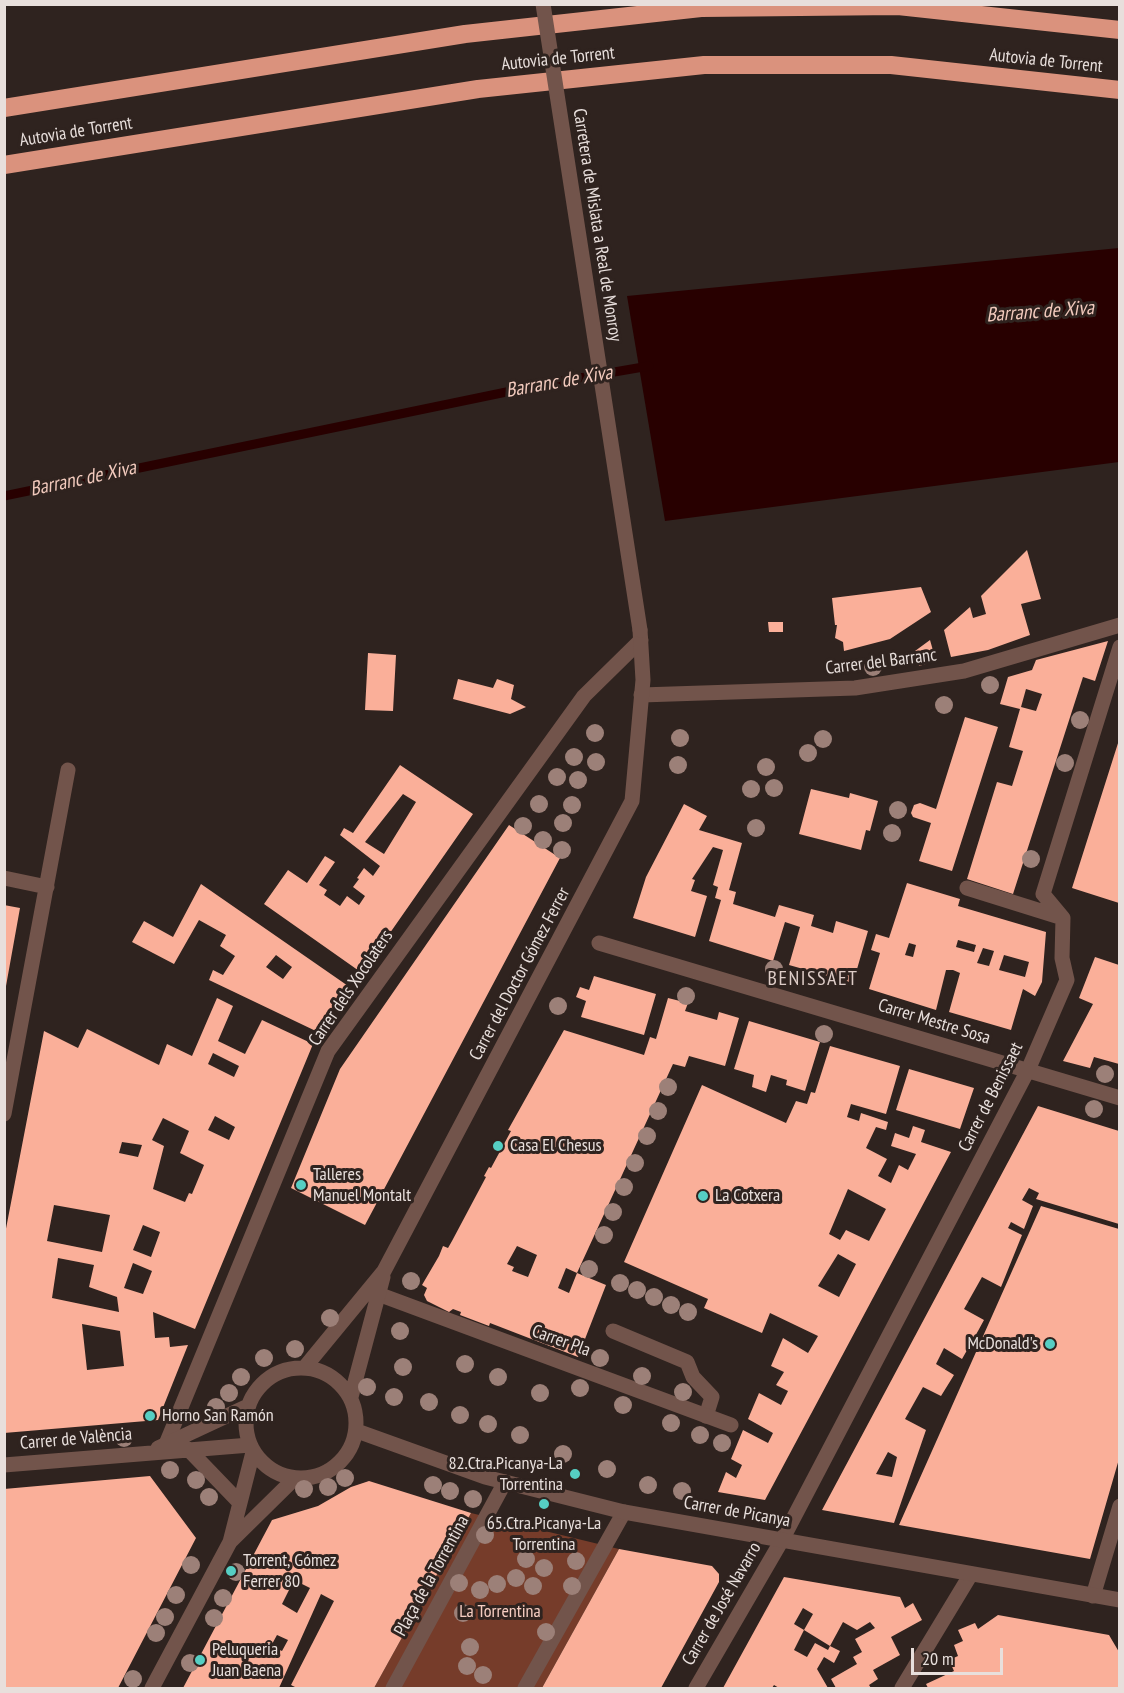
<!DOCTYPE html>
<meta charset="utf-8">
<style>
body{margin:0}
#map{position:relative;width:1124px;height:1693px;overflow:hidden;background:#2f231f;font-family:"PT Sans Narrow",sans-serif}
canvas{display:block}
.frame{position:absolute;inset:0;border:6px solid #e8dfdc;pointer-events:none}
.scale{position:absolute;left:911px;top:1648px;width:92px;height:27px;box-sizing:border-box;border:3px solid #e8dfdc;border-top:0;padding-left:8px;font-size:18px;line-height:21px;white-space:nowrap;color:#e8dfdc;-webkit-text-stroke:4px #2f231f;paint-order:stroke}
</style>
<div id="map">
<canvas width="1124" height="1693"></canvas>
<div class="frame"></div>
<div class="scale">20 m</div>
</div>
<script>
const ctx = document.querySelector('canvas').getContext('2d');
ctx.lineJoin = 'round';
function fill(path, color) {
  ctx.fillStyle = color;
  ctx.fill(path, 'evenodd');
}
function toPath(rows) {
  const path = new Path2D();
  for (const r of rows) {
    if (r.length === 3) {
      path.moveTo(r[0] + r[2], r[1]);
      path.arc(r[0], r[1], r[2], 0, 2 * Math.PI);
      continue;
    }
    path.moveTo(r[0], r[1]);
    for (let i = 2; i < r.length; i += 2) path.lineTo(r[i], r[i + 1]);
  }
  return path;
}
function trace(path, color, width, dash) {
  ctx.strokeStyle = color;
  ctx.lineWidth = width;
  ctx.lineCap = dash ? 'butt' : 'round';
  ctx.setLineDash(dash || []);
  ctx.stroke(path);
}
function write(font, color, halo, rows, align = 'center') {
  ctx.font = font + ' "PT Sans Narrow",sans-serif';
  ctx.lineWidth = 6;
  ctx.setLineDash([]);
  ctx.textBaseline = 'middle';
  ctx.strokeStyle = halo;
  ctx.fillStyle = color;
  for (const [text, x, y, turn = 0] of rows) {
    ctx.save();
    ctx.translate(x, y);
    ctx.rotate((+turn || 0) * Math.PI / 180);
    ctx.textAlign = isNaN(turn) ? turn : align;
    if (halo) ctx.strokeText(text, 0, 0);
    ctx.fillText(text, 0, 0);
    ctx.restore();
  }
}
fill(toPath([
 [471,1513,619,1549,542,1688,374,1688]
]), '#763c2a');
fill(toPath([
 [1119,248,1119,462,665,521,627,296]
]), '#280000');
trace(toPath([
 [4,496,545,384,649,366]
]), '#280000', 9);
fill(toPath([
 [1027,550,1041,599,1021,604,1030,635,988,650,951,657,944,630,970,607,973,618,986,614,981,596],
 [921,587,931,612,890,639,844,651,843,642,835,638,837,625,835,625,832,598],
 [768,622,783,622,783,632,769,632],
 [930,640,936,661,919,666,915,651],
 [1108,641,1095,681,1083,677,1013,894,967,879,997,782,1012,786,1023,751,1009,747,1020,709,1000,704,1008,677,1032,670,1036,660],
 [1026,689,1042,694,1036,711,1021,707],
 [368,653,396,655,393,711,365,710],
 [458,679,493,688,497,679,514,685,511,699,526,707,510,714,453,699],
 [965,717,998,727,952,871,919,861,931,823,913,817,911,813,914,805,920,803,936,809],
 [1119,740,1119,903,1072,888],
 [400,765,473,814,362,973,264,904,288,870,307,883,325,856,335,862,319,885,327,890,324,895,340,906,347,896,359,905,365,896,353,887,359,879,357,878,364,868,373,876,380,866,340,835,344,828,353,833],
 [403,794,416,802,384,854,365,842],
 [811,789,849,798,850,793,878,801,870,831,866,830,861,850,799,834],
 [684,804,707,816,699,830,742,843,729,890,736,892,733,904,775,917,779,905,814,915,811,926,833,933,836,921,868,931,853,983,789,965,800,927,785,922,773,961,709,941,721,900,715,898,718,887,713,885,723,850,713,847,692,879,695,880,691,891,707,896,695,937,633,918,646,877],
 [509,825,560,858,365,1225,291,1188,340,1069],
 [907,883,960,899,958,906,1046,932,1042,982,1035,996,1023,989,1011,1030,949,1012,960,973,953,970,946,970,936,1010,869,989,880,953,871,950,876,934,889,938],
 [958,940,976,945,974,952,956,947],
 [909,943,916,945,913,957,905,955],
 [983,948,994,951,989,966,977,963],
 [1004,955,1029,962,1025,977,999,970],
 [201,884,351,988,320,1033,209,980,213,970,223,975,235,956,220,946,226,935,199,920,174,964,132,942,144,921,173,937],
 [276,955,292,967,283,979,266,967],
 [4,905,20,908,6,986,4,986],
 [1095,957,1119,965,1119,1064,1094,1057,1090,1068,1063,1061,1093,1004,1079,998],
 [594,976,656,994,644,1035,581,1017,586,1001,576,997,580,987,589,990],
 [217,998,233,1006,218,1041,245,1054,262,1020,313,1044,195,1329,153,1312,155,1338,169,1337,170,1347,188,1345,158,1420,4,1433,4,1239,44,1031,78,1048,87,1029,159,1065,167,1044,192,1056],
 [213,1053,239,1066,234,1077,208,1064],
 [215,1116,235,1127,229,1140,208,1130],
 [163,1118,189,1131,180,1153,204,1165,192,1194,189,1193,185,1202,153,1189,164,1146,152,1140],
 [122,1142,142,1145,138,1157,119,1153],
 [54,1205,110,1215,102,1252,47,1241],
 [143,1225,160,1232,151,1257,133,1250],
 [58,1258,94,1265,89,1287,117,1297,119,1312,52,1298],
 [133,1263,152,1271,143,1294,124,1288],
 [82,1324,120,1331,124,1366,87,1370],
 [668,998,688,1003,685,1011,717,1020,719,1012,739,1018,725,1066,689,1056,685,1067,673,1064,577,1273,606,1285,578,1357,490,1323,489,1326,460,1315,461,1312,453,1309,449,1312,427,1301,424,1295,427,1288,422,1285,439,1256,443,1246,448,1248,452,1241,486,1177,484,1176,489,1167,491,1168,511,1131,508,1130,564,1030,644,1055,650,1037,656,1039],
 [517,1246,537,1255,528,1277,512,1271,514,1267,507,1264],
 [566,1268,577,1273,569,1293,558,1288],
 [749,1021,820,1042,805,1091,786,1085,787,1080,771,1075,766,1092,752,1087,754,1075,734,1069],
 [830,1046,900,1066,886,1114,851,1104,847,1117,859,1121,861,1113,888,1122,886,1130,876,1127,866,1148,887,1159,878,1176,891,1183,899,1165,908,1170,916,1154,891,1146,895,1133,909,1138,913,1126,925,1130,921,1142,951,1152,765,1500,718,1492,726,1472,736,1478,742,1465,731,1459,743,1430,768,1443,773,1433,748,1419,759,1393,781,1405,788,1391,776,1385,784,1372,771,1366,783,1338,808,1353,818,1336,770,1313,762,1333,704,1308,708,1299,624,1262,702,1085,786,1123,796,1101,807,1104,811,1092,815,1093],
 [848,1189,886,1209,869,1241,846,1230,840,1240,829,1234],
 [838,1254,856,1264,839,1297,818,1286],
 [909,1069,974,1088,960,1129,896,1110],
 [1038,1106,1119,1131,1119,1224,1036,1199,1039,1193,1029,1188,1022,1200,1033,1206,1024,1229,1011,1222,1008,1228,1022,1235,1001,1287,982,1277,964,1309,984,1320,978,1331,962,1359,944,1348,936,1364,954,1375,941,1396,923,1387,905,1419,926,1430,894,1523,822,1510],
 [888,1452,897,1457,892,1477,876,1474],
 [1041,1206,1119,1229,1119,1459,1090,1559,899,1525],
 [150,1476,196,1538,118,1688,4,1688,4,1489],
 [369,1481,471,1513,374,1688,297,1688,291,1685,334,1601,321,1594,279,1688,183,1688,272,1520,318,1506,351,1487],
 [294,1580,310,1588,297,1613,282,1604],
 [277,1635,288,1640,282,1651,271,1646],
 [619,1549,712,1566,719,1574,719,1582,661,1688,542,1688],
 [784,1577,900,1597,905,1608,913,1603,922,1620,891,1637,900,1655,873,1670,878,1679,869,1685,871,1688,836,1688,831,1679,857,1664,853,1657,862,1652,855,1639,875,1628,870,1622,857,1630,843,1622,830,1646,804,1630,813,1614,803,1608,794,1624,804,1630,794,1650,807,1657,815,1643,828,1650,830,1646,840,1651,834,1663,824,1657,817,1669,828,1688,779,1688,774,1685,772,1688,723,1688],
 [998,1615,1109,1635,1119,1652,1119,1688,928,1688,926,1684,954,1671,949,1660,958,1656,954,1645,963,1641,958,1630,975,1623,978,1629]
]), '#faaf99');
trace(toPath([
 [613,1331,687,1362,693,1377,712,1397,706,1416]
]), '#72544b', 15);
trace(toPath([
 [393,1688,505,1482],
 [525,1688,624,1512]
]), '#72544b', 15);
trace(toPath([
 [641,695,855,688,964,671,1120,625],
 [4,878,47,887],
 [967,888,1063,918],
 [599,943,1120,1098],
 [4,1114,68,770],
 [378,1294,731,1425],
 [166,1444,328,1051,584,696,641,640],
 [1093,1596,1120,1506],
 [696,1688,782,1540,1028,1070,1067,980,1062,958,1063,918,1043,894,1120,647],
 [902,1688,971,1574]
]), '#72544b', 15);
trace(toPath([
 [305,1367,384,1271,632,801,643,680,640,630],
 [301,1423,55],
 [351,1397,383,1277],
 [357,1431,485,1477,624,1512,1120,1600],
 [158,1448,248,1406],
 [188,1449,240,1503],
 [4,1465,250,1445],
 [230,1542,294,1479],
 [152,1688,230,1542,253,1452]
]), '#72544b', 15);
trace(toPath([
 [4,108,465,34,701,8,898,6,1120,30],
 [4,165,478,89,704,65,891,65,1120,90]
]), '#da927d', 18);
trace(toPath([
 [543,4,640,630]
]), '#72544b', 15);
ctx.fillStyle = '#9c8078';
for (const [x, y] of [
 [873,667],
 [990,685],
 [944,705],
 [1080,720],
 [595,733],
 [680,738],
 [823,739],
 [808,753],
 [574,757],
 [596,762],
 [1065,763],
 [678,765],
 [766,767],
 [557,777],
 [578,780],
 [774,788],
 [751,789],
 [539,804],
 [572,805],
 [898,810],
 [563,823],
 [523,826],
 [756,828],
 [892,833],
 [543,840],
 [562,850],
 [1031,859],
 [774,969],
 [686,996],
 [558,1006],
 [824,1034],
 [1105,1074],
 [668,1087],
 [1094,1109],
 [658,1111],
 [647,1136],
 [635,1163],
 [624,1187],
 [613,1212],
 [604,1235],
 [589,1269],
 [411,1281],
 [620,1283],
 [637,1290],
 [654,1297],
 [671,1305],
 [688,1312],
 [330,1318],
 [400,1331],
 [295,1349],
 [264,1358],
 [600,1358],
 [465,1364],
 [403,1367],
 [642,1376],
 [241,1377],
 [498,1377],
 [367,1387],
 [580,1388],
 [683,1392],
 [229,1393],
 [540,1393],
 [394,1397],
 [429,1402],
 [623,1405],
 [216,1407],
 [460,1415],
 [671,1423],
 [488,1424],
 [520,1435],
 [700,1435],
 [124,1438],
 [722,1443],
 [563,1454],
 [607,1469],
 [170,1470],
 [345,1478],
 [196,1480],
 [433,1485],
 [648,1485],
 [328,1487],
 [304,1489],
 [450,1491],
 [682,1491],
 [209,1497],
 [473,1499],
 [485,1535],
 [526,1559],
 [576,1561],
 [191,1565],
 [544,1568],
 [236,1572],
 [516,1578],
 [459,1583],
 [497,1584],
 [533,1586],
 [572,1586],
 [480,1590],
 [176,1595],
 [223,1598],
 [463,1613],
 [165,1617],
 [214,1618],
 [546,1632],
 [156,1633],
 [470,1647],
 [190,1663],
 [467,1666],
 [483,1675],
 [133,1679]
]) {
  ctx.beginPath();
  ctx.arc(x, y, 9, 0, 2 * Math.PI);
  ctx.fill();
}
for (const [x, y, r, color] of [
 [498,1146,6,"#56cec3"],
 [301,1185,6,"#56cec3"],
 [703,1196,6,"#56cec3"],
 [1050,1344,6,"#56cec3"],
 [150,1416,6,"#56cec3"],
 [575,1474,6,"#56cec3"],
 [544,1504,6,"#56cec3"],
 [231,1571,6,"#56cec3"],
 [200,1660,6,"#56cec3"]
]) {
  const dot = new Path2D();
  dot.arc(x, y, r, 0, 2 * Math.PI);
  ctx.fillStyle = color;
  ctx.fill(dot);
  trace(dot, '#2f231f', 2);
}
write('18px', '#e8dfdc', '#2f231f', [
 ["Autovia de Torrent",558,59,-6],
 ["Autovia de Torrent",1046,61,6],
 ["Autovia de Torrent",76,132,-9],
 ["Carretera de Mislata a Real de Monroy",597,225,81],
 ["Carrer del Barranc",881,662,-7],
 ["Carrer del Doctor Gómez Ferrer",520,974,-62],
 ["Carrer dels Xocolaters",351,988,-56],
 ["Carrer Mestre Sosa",934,1022,17],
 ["Carrer de Benissaet",991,1097,-63],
 ["Carrer Pla",561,1341,20],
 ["Carrer de València",76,1439,-5],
 ["Carrer de Picanya",737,1512,10],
 ["Plaça de la Torrentina",432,1576,-61],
 ["Carrer de José Navarro",722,1604,-60]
]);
write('18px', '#e8dfdc', '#2f231f', [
 ["Casa El Chesus",510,1146],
 ["Talleres",313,1175],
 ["Manuel Montalt",313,1196],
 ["La Cotxera",715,1196],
 ["McDonald's",1038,1344,"right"],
 ["Horno San Ramón",162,1416],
 ["82.Ctra.Picanya-La",563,1464,"right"],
 ["Torrentina",563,1485,"right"],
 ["65.Ctra.Picanya-La",544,1524,"center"],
 ["Torrentina",544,1545,"center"],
 ["Torrent, Gómez",243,1561],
 ["Ferrer 80",243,1582],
 ["Peluqueria",212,1650],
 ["Juan Baena",212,1671]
], 'left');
write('18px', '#f6cdc1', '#2f231f', [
 ["La Torrentina",500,1612]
]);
write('italic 20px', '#f2cabd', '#2f231f', [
 ["Barranc de Xiva",1040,312,-4],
 ["Barranc de Xiva",559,382,-10],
 ["Barranc de Xiva",83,479,-12]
]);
ctx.letterSpacing = '1.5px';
write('20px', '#dccbc6', '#2f231f', [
 ["BENISSAET",813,979]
]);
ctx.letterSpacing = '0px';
</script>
